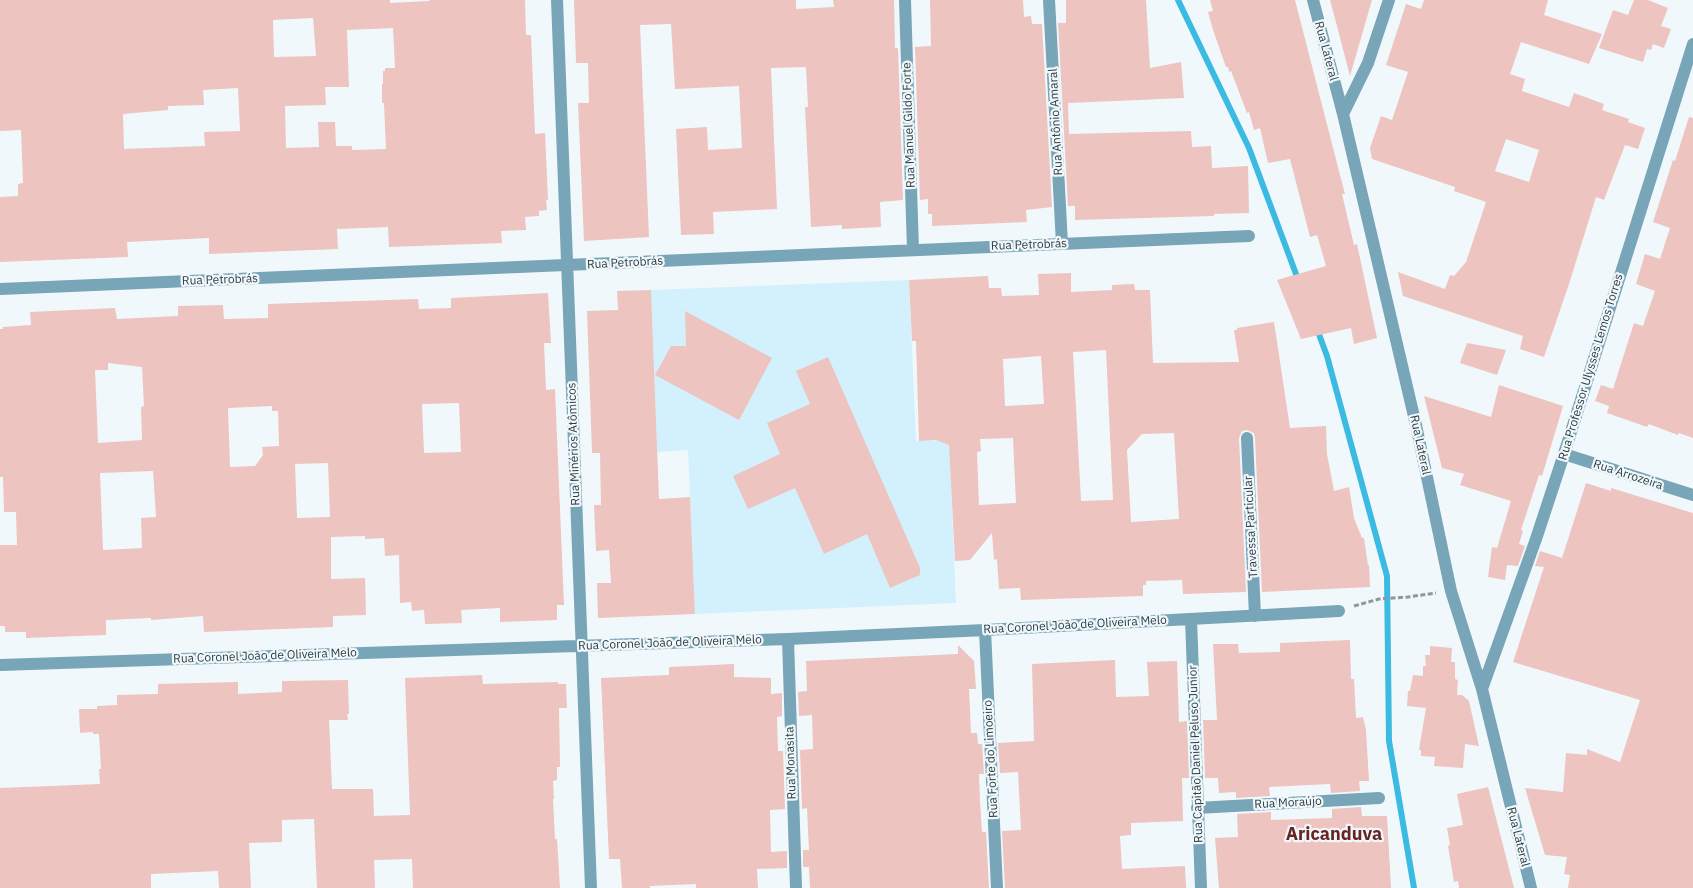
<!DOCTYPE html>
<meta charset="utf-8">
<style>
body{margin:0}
canvas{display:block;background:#f0f8fb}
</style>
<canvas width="1693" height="888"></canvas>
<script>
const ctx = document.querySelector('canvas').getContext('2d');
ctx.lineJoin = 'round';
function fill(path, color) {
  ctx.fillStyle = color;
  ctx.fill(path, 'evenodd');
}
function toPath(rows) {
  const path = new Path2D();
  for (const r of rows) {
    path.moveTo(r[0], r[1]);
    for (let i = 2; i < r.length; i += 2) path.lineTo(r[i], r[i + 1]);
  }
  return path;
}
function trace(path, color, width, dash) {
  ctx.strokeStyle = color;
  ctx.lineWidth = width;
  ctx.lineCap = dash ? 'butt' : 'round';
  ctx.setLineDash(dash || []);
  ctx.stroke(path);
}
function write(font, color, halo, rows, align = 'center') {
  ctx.font = font + ' "IBM Plex Sans",sans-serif';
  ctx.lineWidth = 4.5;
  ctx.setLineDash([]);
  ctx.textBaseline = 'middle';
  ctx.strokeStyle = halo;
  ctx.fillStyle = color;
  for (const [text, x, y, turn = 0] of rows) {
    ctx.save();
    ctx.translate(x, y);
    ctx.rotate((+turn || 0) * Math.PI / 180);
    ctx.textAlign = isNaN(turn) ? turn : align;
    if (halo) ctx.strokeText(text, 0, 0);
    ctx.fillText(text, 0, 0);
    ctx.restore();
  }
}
fill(toPath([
 [909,280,916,441,949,440,956,603,695,614,688,450,657,452,651,290]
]), '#d3f1fc');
trace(toPath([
 [1178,0,1249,148,1299,282],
 [1317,329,1327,356,1387,576,1389,741,1414,888]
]), '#3bbbe2', 6);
fill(toPath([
 [0,0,390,0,390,3,429,1,429,0,525,0,526,35,531,35,535,134,545,133,548,200,546,200,547,210,539,211,539,216,525,217,526,230,501,231,502,243,389,247,388,227,337,229,338,249,209,254,209,238,127,242,128,257,0,262,0,197,18,196,18,184,23,183,21,130,0,131],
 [313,18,316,56,274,57,273,20],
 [393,28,395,68,385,68,385,71,383,71,383,84,382,84,382,103,384,103,386,149,352,150,352,146,336,146,335,122,318,122,319,147,286,148,285,106,326,105,325,87,349,87,347,30],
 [238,88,240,131,204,132,205,146,124,149,123,114,168,110,168,106,204,105,203,90],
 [574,0,796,0,796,9,834,7,833,0,894,0,895,48,898,48,903,200,880,202,881,227,842,229,842,225,811,227,805,107,808,107,806,67,771,68,777,209,713,212,714,234,681,235,676,129,707,127,708,150,742,148,739,86,675,89,671,24,640,25,649,237,584,241,578,103,589,103,588,63,576,63],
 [930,0,1023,0,1024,17,1031,16,1032,24,1042,24,1052,207,1026,210,1027,222,932,226,932,214,928,214,928,199,920,200,915,47,931,46],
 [1066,0,1146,0,1150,68,1181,62,1184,98,1068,103,1069,134,1191,131,1192,147,1211,146,1212,168,1248,166,1249,213,1214,214,1214,216,1075,220,1075,206,1068,206,1058,23,1066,23],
 [1210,0,1295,0,1340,175,1345,194,1342,194,1354,245,1357,244,1377,338,1354,344,1351,328,1301,339,1277,280,1326,266,1317,235,1310,237,1290,159,1268,163,1260,128,1254,130,1249,112,1247,113,1231,71,1229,72,1228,67,1226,67,1213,30,1208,12,1213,11],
 [1330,0,1372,0,1350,76,1337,26],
 [1424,0,1548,0,1544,15,1602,34,1589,64,1521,42,1510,74,1525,79,1522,91,1569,107,1574,93,1604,104,1602,110,1629,119,1628,122,1645,128,1638,149,1625,145,1604,200,1596,197,1569,284,1544,357,1520,349,1523,336,1403,296,1398,272,1445,289,1450,275,1454,276,1466,262,1486,202,1454,191,1455,187,1372,159,1370,148,1381,116,1392,120,1408,72,1386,65,1406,4,1421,9],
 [1506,139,1539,150,1529,182,1495,171],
 [1634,0,1648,0,1668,8,1661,26,1671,29,1664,48,1653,44,1651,50,1647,49,1643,62,1599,48,1613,10,1628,15],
 [1689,117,1693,118,1693,438,1679,433,1678,435,1649,424,1647,427,1607,413,1609,406,1595,401,1601,385,1613,389,1634,323,1643,326,1655,291,1636,284,1645,254,1660,259,1670,228,1653,222,1673,160,1675,161],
 [1071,273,1071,292,1112,290,1112,285,1134,284,1135,290,1150,290,1153,363,1239,362,1234,330,1237,330,1237,328,1274,322,1290,428,1326,426,1327,454,1334,491,1349,487,1354,518,1362,538,1364,538,1368,565,1369,565,1370,587,1262,592,1255,438,1254,433,1247,430,1242,431,1239,438,1246,592,1183,594,1182,580,1146,581,1146,585,1143,585,1143,596,1021,600,1020,588,999,589,997,559,994,560,992,533,970,560,955,561,949,445,936,440,919,441,916,341,912,341,909,280,988,276,989,288,1001,288,1002,296,1039,295,1038,274],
 [1106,350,1113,500,1081,501,1073,352],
 [1041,356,1044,404,1005,406,1003,359],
 [1174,433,1179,519,1131,522,1127,450,1142,434],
 [1013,438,1016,503,979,505,977,452,981,451,980,439],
 [651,290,659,499,690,497,695,614,598,618,597,583,611,583,609,550,596,551,594,505,601,505,600,453,592,453,587,311,618,310,617,291],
 [548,293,551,343,544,343,546,390,555,389,564,605,557,605,557,620,500,622,500,608,461,610,462,623,425,624,424,610,412,611,411,602,400,603,399,555,385,556,384,538,365,539,365,536,331,537,331,579,365,578,366,615,333,616,333,627,204,632,203,616,151,620,151,618,106,620,106,635,26,638,26,632,5,632,5,626,0,626,0,545,17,545,16,512,4,512,3,477,0,477,0,329,3,329,3,327,31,325,30,312,115,308,117,319,178,316,178,306,223,305,224,319,268,318,268,304,418,299,419,309,451,308,451,298],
 [108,363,142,367,144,406,141,407,142,440,98,443,95,370,108,370],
 [459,403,461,452,424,453,422,404],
 [272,406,272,411,278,411,279,446,262,447,263,455,255,466,230,467,228,408],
 [328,463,330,517,297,518,295,464],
 [153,471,156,517,141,518,142,548,103,550,100,473],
 [685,311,772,358,739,420,655,375,671,346,686,346],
 [1467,343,1506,350,1497,375,1460,363],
 [828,357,920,568,920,575,890,588,867,534,824,554,795,488,748,509,733,476,780,454,767,423,810,404,796,371],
 [1499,385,1563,406,1542,476,1539,475,1521,530,1523,531,1519,544,1525,546,1518,566,1507,565,1505,580,1488,577,1492,547,1497,548,1511,501,1460,485,1464,474,1442,468,1424,396,1491,417],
 [1586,483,1611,491,1611,488,1693,513,1693,888,1568,888,1570,875,1564,874,1567,857,1545,855,1525,788,1563,792,1566,753,1587,755,1587,749,1620,762,1640,700,1513,662,1544,567,1535,566,1540,551,1562,558],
 [1350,640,1351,679,1354,679,1356,718,1363,717,1366,730,1369,781,1359,781,1360,791,1331,793,1330,784,1269,787,1270,796,1236,798,1236,792,1219,793,1218,778,1205,778,1203,720,1217,720,1213,644,1238,644,1239,653,1280,652,1280,643],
 [958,645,974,661,976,689,969,689,971,733,977,733,978,744,982,744,984,774,979,774,980,801,982,832,986,832,989,888,810,888,809,867,803,867,803,850,809,850,807,808,802,809,800,750,813,749,812,715,799,716,798,692,807,691,806,661,958,654],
 [1430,646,1452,648,1451,662,1455,662,1455,679,1458,680,1457,695,1462,695,1469,701,1479,746,1465,744,1463,768,1434,766,1435,757,1421,756,1421,750,1419,750,1426,708,1407,706,1408,691,1410,691,1413,675,1423,676,1423,666,1426,666,1425,655,1430,655],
 [1115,660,1116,697,1149,696,1147,662,1177,661,1179,722,1187,721,1189,778,1182,778,1183,821,1131,823,1131,835,1120,836,1122,869,1185,866,1186,888,1005,888,1002,831,1021,830,1018,772,1000,773,998,743,1034,741,1032,664],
 [734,664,734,677,771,678,771,694,782,693,782,716,777,717,778,751,783,751,785,809,770,810,771,852,787,851,787,868,757,869,758,888,696,888,696,884,650,886,650,888,622,888,620,859,609,859,601,678,669,675,669,667],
 [482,675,483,684,558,682,558,684,566,684,567,708,559,708,560,767,557,767,557,780,553,781,554,799,553,799,555,839,557,839,560,888,413,888,412,859,374,860,375,888,317,888,314,819,282,820,282,842,249,843,251,888,219,888,218,871,151,874,151,888,0,888,0,788,100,784,99,769,101,769,99,734,93,734,93,732,80,733,79,709,97,709,97,706,117,705,117,695,158,694,158,684,238,682,238,694,282,692,282,681,348,680,349,714,347,714,348,720,329,720,332,789,373,789,374,816,410,815,405,678],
 [1488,787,1514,888,1459,888,1458,881,1454,882,1448,846,1450,845,1447,828,1463,825,1457,794],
 [1361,807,1362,816,1387,816,1391,888,1219,888,1215,838,1238,837,1237,814,1271,812,1271,820,1332,818,1332,809]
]), '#eec4c0');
trace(toPath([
 [1354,606,1379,599,1408,597,1436,593]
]), '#8c989d', 3, [5, 2.5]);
trace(toPath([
 [557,0,591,888],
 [905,0,913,250],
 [1049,0,1062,244],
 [1313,0,1343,114,1416,425,1451,591,1482,689,1531,888],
 [1343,114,1368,63,1389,0],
 [0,289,1249,236],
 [1247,438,1255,616],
 [1564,454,1693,495],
 [1191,619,1201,888],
 [985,630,997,888],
 [788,639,796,888],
 [0,665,788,639,985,630,1339,611],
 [1482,689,1536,539,1564,454,1693,44],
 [1197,808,1379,798]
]), '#78a5b7', 12);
write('12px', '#2d3d43', '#f0f8fb', [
 ["Rua Lateral",1326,51,75],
 ["Rua Antônio Amaral",1056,122,-93],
 ["Rua Manuel Gildo Forte",909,125,-92],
 ["Rua Petrobrás",1029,245,-2],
 ["Rua Petrobrás",625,263,-3],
 ["Rua Petrobrás",220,280,-2],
 ["Rua Professor Ulysses Lemos Torres",1591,367,-73],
 ["Rua Minérios Atômicos",574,444,-92],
 ["Rua Lateral",1420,445,78],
 ["Rua Arrozeira",1628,475,18],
 ["Travessa Particular",1251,527,-93],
 ["Rua Coronel João de Oliveira Melo",1075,625,-3],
 ["Rua Coronel João de Oliveira Melo",670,643,-2],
 ["Rua Coronel João de Oliveira Melo",265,656,-2],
 ["Rua Capitão Daniel Peluso Junior",1196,754,-92],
 ["Rua Forte do Limoeiro",991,759,-93],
 ["Rua Monasita",791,763,-92],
 ["Rua Moraújo",1288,803,-3],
 ["Rua Lateral",1518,837,76]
]);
write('bold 18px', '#692421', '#f0f8fb', [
 ["Aricanduva",1334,835]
]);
</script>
